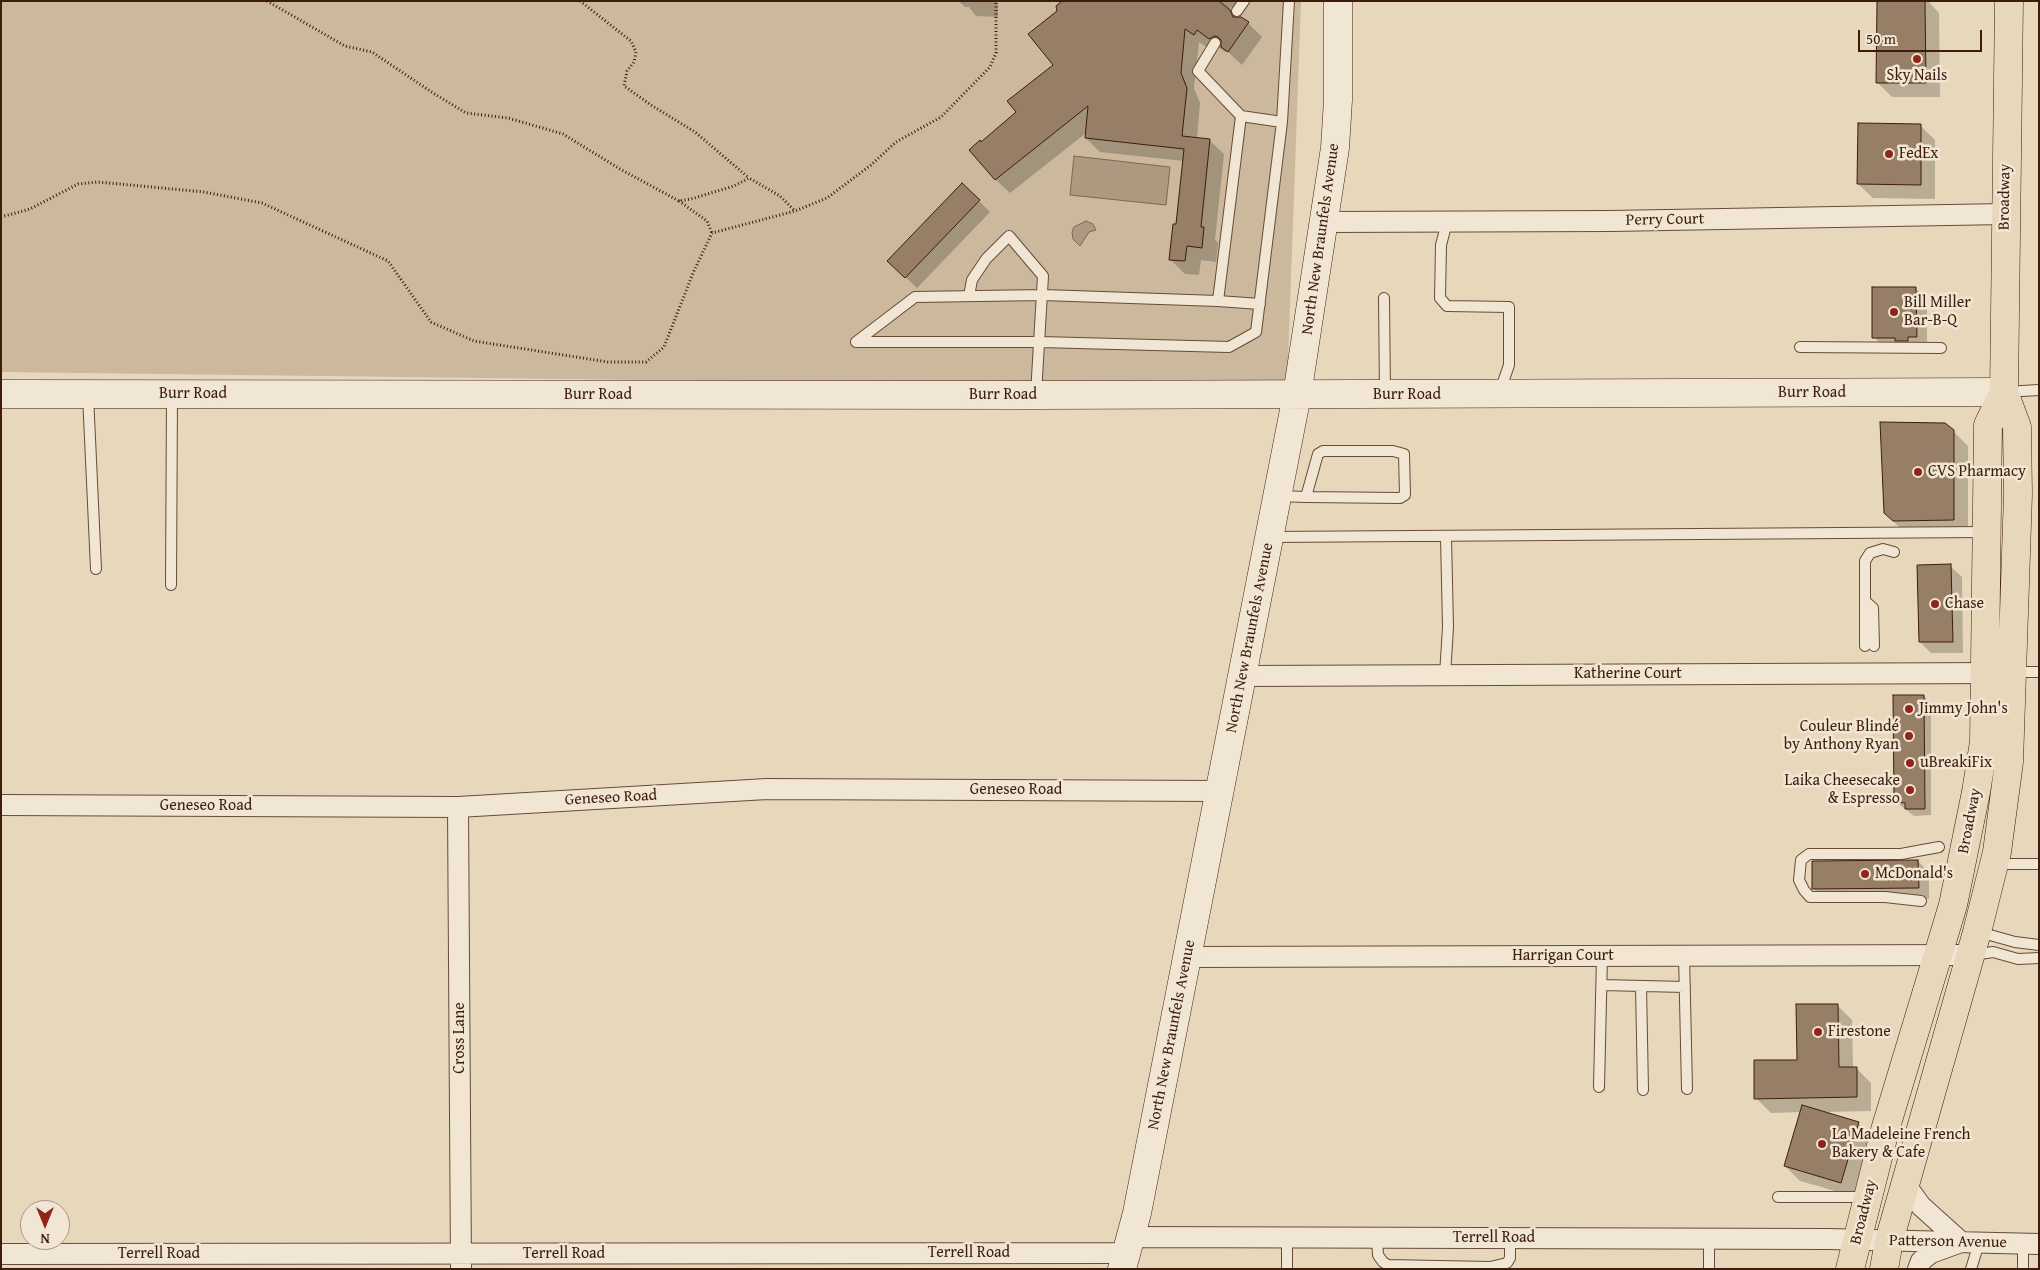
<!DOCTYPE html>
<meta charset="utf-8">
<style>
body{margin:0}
#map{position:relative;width:2040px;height:1270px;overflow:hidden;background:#e8d8bb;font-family:"Gentium Book Plus",serif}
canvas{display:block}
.frame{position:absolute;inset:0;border:2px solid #3e1c0d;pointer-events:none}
.north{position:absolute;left:20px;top:1200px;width:50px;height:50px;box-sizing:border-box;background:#f0e6d3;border:1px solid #a99584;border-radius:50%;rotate:180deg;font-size:14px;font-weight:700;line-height:20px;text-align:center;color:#3e1c0d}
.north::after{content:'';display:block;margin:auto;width:18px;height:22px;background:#8f2418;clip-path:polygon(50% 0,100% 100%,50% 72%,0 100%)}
.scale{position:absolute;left:1858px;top:30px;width:124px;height:22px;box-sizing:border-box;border:2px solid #3e1c0d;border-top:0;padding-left:6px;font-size:15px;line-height:18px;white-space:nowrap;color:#3e1c0d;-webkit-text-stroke:4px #f0e6d3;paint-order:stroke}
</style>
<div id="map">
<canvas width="2040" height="1270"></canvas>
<div class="frame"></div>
<div class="north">N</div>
<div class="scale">50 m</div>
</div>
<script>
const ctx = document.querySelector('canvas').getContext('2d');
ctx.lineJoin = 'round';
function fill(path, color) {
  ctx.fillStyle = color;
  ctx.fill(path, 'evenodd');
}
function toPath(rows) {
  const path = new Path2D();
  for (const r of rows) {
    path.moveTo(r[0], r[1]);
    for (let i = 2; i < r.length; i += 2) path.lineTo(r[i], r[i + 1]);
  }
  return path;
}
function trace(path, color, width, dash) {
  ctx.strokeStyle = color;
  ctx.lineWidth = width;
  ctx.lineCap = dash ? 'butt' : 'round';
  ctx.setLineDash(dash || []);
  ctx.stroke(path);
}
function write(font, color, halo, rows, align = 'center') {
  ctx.font = font + ' "Gentium Book Plus",serif';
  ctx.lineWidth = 5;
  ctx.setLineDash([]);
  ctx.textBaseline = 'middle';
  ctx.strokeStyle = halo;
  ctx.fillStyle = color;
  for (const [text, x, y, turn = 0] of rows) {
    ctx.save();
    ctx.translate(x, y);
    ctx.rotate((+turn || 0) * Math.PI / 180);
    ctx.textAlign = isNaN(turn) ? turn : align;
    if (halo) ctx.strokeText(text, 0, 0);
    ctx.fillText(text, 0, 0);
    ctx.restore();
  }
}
fill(toPath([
 [1,1,1301,1,1287,388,1,372]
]), '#cbb89d');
const water = toPath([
 [1074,156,1170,167,1166,205,1070,195,1074,156],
 [1086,221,1093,224,1096,230,1089,232,1080,246,1073,239,1072,232,1074,227,1086,221]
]);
fill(water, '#ae9880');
trace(water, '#816652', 1);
fill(toPath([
 [959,1,996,1,998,3,998,17,976,16,969,7,965,7],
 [1064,1,1239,1,1229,10,1237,18,1248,23,1262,37,1242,65,1227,51,1225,52,1212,43,1208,48,1199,42,1194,88,1200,103,1197,139,1209,140,1224,154,1215,240,1218,243,1216,262,1201,260,1199,275,1185,274,1170,259,1177,225,1184,161,1100,152,1086,138,1086,133,1010,193,995,179,981,144,1018,112,1055,65,1058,12],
 [1878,1,1928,1,1939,13,1940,97,1892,97,1877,82],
 [1920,125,1935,140,1935,199,1873,198,1858,184],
 [979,201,990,212,917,288,900,272],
 [1916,289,1927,300,1927,348,1885,348,1874,337],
 [1953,431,1968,446,1968,535,1900,528,1885,513],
 [1950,566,1962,577,1963,653,1931,653,1920,642],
 [1924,696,1931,704,1931,815,1914,816,1895,801],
 [1918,861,1929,873,1929,899,1825,900,1814,889],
 [1837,1005,1852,1020,1853,1068,1856,1068,1871,1083,1871,1111,1824,1112,1858,1123,1873,1138,1856,1197,1800,1181,1785,1166,1801,1112,1771,1113,1756,1098,1799,1061]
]), '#0003');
const building = toPath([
 [1062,1,1219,1,1230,10,1233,17,1241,17,1249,22,1228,52,1221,47,1221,40,1218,37,1215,36,1209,39,1197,30,1194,35,1185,29,1181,73,1187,88,1182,136,1210,139,1201,227,1204,227,1202,248,1187,246,1185,261,1169,260,1173,224,1176,224,1184,149,1085,138,1088,106,995,180,969,150,980,140,981,142,1016,112,1007,101,1053,65,1028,34,1057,11,1056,6,1062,1],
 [1877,1,1925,1,1926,83,1876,83,1877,1],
 [1858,123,1921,124,1921,185,1857,184,1858,123],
 [962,183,980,200,905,278,887,261,962,183],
 [1872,287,1916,287,1917,337,1908,337,1908,341,1895,341,1895,338,1872,338,1872,287],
 [1880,422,1945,423,1954,430,1954,520,1893,521,1884,513,1880,422],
 [1951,564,1953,642,1919,642,1917,565,1951,564],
 [1893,695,1924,695,1925,809,1905,809,1905,803,1894,802,1893,695],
 [1918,860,1919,888,1812,889,1812,861,1918,860],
 [1796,1004,1838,1004,1839,1067,1857,1067,1857,1097,1754,1099,1754,1060,1797,1060,1796,1004],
 [1802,1105,1859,1122,1841,1183,1784,1166,1802,1105]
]);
fill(building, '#967e67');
trace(building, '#3e1c0d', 1);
const lane = toPath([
 [1237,11,1244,1],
 [1215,43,1198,71,1241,116,1282,122],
 [1241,116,1218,301,1043,295,915,297,856,342,1040,342,1229,347,1256,332,1282,122,1289,1],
 [1447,222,1441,245,1440,298,1447,306,1509,307,1509,365,1500,391],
 [969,296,972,280,986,259,1009,236,1043,276,1036,394],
 [1384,298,1385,394],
 [1218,301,1260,304],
 [1800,347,1941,348],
 [2005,392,2039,390],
 [88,395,96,569],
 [1278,496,1306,497,1400,498,1405,495,1404,454,1393,451,1323,451,1318,454,1306,497],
 [1270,537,1985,532],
 [171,585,172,395],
 [1865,601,1873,608,1874,646],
 [1865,646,1865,561,1870,553,1883,549,1894,552],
 [2014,672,2039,672],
 [1445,675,1448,627,1446,537],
 [1995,864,2039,864],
 [1921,901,1885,897,1810,897,1804,890,1799,880,1801,860,1809,854,1901,854,1939,847],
 [1979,932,2015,942,2039,945],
 [1684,955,1687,1089],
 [1973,955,1993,952,2018,959,2039,958],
 [1602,985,1685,987],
 [1641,986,1643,1090],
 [1599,1087,1602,956],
 [1778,1197,1867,1197],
 [1377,1238,1378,1255,1383,1262,1388,1265,1490,1267,1507,1263,1510,1258,1510,1238],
 [1709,1239,1709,1269],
 [2023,1244,2023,1269],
 [1287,1269,1287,1238],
 [1971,1269,1979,1243]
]);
const street = toPath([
 [1325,222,1610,221,2005,214],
 [1243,676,1998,673],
 [1,805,458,807,767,789,1220,791],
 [458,807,461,1269],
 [1187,957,1970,955],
 [1905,1184,1921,1206,1961,1242,1931,1253,1921,1261,1918,1269],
 [1132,1237,1828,1239,2039,1244],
 [1,1254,1127,1253]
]);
const secondary = toPath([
 [1,394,1036,395,2004,392],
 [1122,1269,1137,1213,1297,395,1335,148,1338,100,1338,1]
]);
const primary = toPath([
 [1850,1269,1885,1130,1953,905,1976,792,1984,742,1988,425,2004,392],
 [1884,1269,1889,1241,1977,932,1997,852,2009,762,2018,494,2017,427,2004,392,2009,1]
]);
trace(lane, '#684b38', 12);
trace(street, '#684b38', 22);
trace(secondary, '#3e1c0d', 29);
trace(primary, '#3e1c0d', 29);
trace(toPath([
 [267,1,345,46,372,52,433,93,466,113,508,118,563,134,620,169,679,201,691,199,734,186,749,178,780,196,795,211],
 [580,1,631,41,636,52,634,62,627,71,624,86,651,105,695,132,749,178],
 [679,201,707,221,712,233],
 [1,217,30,209,78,184,98,182,204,192,262,203,388,261,431,322,474,341,608,362,646,362,664,347,693,273,712,233,795,211,827,198,871,165,896,142,941,117,990,67,996,53,996,1]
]), '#3e1c0d', 3, [1, 2.5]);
trace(lane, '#f0e6d3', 10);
trace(street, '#f0e6d3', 20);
trace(secondary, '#f0e6d3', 28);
trace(primary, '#e8d8bb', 28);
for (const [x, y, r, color] of [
 [1917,59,5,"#8f2418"],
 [1889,154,5,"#8f2418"],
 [1894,312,5,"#8f2418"],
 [1918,472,5,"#8f2418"],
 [1935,604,5,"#8f2418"],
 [1909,709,5,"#8f2418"],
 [1909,736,5,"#8f2418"],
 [1910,763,5,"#8f2418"],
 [1910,790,5,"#8f2418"],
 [1865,874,5,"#8f2418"],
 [1818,1032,5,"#8f2418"],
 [1822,1144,5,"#8f2418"]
]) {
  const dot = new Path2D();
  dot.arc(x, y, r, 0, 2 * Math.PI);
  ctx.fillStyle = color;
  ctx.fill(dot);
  trace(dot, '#f0e6d3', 2);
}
write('16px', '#3e1c0d', '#f0e6d3', [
 ["Sky Nails",1917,76,"center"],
 ["FedEx",1899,154],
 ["Bill Miller",1904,303],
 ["Bar-B-Q",1904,321],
 ["CVS Pharmacy",1928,472],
 ["Chase",1945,604],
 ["Jimmy John's",1919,709],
 ["Couleur Blindé",1899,727,"right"],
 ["by Anthony Ryan",1899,745,"right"],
 ["uBreakiFix",1920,763],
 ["Laika Cheesecake",1900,781,"right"],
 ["& Espresso",1900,799,"right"],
 ["McDonald's",1875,874],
 ["Firestone",1828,1032],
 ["La Madeleine French",1832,1135],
 ["Bakery & Cafe",1832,1153]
], 'left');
write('16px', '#3e1c0d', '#f0e6d3', [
 ["Broadway",2005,197,-89],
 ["Perry Court",1665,220,-1],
 ["North New Braunfels Avenue",1321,239,-82],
 ["Burr Road",1812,393],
 ["Burr Road",193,394],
 ["Burr Road",598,395],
 ["Burr Road",1003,395],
 ["Burr Road",1407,395],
 ["North New Braunfels Avenue",1250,638,-79],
 ["Katherine Court",1628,674],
 ["Geneseo Road",1016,790],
 ["Geneseo Road",611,798,-3],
 ["Geneseo Road",206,806],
 ["Broadway",1970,821,-79],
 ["Harrigan Court",1563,956],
 ["North New Braunfels Avenue",1172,1035,-79],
 ["Cross Lane",460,1038,-90],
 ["Broadway",1864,1212,-76],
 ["Terrell Road",1494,1238],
 ["Patterson Avenue",1948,1242,1],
 ["Terrell Road",969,1253],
 ["Terrell Road",159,1254],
 ["Terrell Road",564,1254]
]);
</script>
